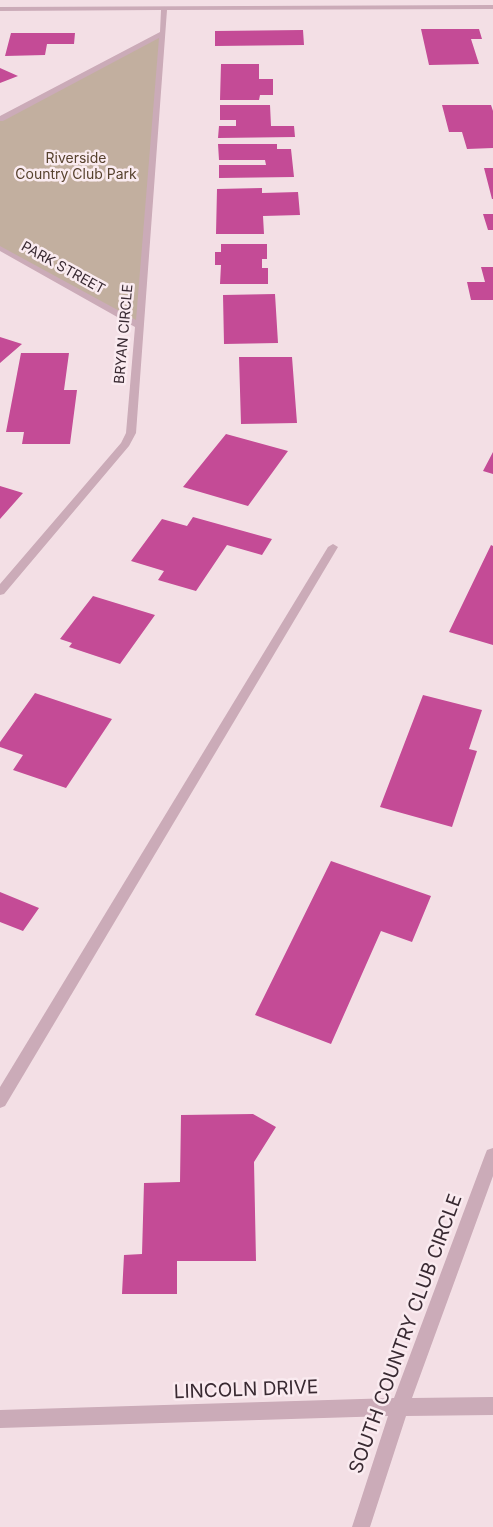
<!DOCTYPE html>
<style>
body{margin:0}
canvas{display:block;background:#f3dfe5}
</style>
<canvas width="493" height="1527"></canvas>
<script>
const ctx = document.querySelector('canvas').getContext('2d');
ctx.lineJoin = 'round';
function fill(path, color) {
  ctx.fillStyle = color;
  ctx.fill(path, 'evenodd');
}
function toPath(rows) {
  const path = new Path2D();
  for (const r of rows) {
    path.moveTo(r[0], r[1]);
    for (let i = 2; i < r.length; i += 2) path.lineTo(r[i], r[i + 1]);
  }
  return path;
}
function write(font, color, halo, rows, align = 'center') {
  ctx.font = font + ' Inter,sans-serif';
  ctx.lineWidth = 5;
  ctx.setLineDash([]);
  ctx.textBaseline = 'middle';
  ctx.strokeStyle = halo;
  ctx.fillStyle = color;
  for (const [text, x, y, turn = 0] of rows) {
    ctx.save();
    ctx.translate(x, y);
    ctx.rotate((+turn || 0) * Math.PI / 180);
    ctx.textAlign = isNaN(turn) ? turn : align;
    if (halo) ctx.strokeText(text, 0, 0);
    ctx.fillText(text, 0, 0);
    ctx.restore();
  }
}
fill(toPath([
 [163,33,139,326,0,247,0,119]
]), '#c2af9f');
fill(toPath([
 [421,29,479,29,482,39,471,39,479,64,429,65],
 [303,30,304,45,215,46,215,31],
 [11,33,75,33,74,44,47,44,45,55,5,56],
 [221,64,259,64,259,79,273,79,273,95,260,95,259,100,220,100],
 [0,68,18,76,0,83],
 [220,105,270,105,271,126,294,126,295,137,218,138,219,126,236,126,236,120,220,120],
 [442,105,491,105,493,111,493,148,467,149,462,132,449,132],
 [218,144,277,144,277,149,291,149,294,177,219,178,219,165,266,165,265,160,219,160],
 [484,168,493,168,493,199,492,199],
 [262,188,262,193,298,192,300,215,263,216,264,234,216,234,217,189],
 [483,214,493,214,493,230,488,230],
 [221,244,267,244,267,259,262,259,262,268,268,268,268,284,220,284,221,265,215,265,215,252,221,252],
 [481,267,493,267,493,300,471,300,467,282,485,282],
 [275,294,278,343,224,344,223,295],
 [0,337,22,344,0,363],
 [21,353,69,353,64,390,77,390,70,444,22,444,24,432,6,432],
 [239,357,292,357,297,423,241,424],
 [226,434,288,451,248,506,183,487],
 [493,452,493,474,483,471],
 [0,486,23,493,0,519],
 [193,517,272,539,262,555,227,545,196,591,158,580,164,571,131,561,162,519,187,526],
 [491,545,493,546,493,645,449,632],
 [93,596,155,615,120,664,69,647,72,643,60,639],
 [35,693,112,719,66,788,13,770,23,755,0,747,0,742],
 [423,695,482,710,469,749,477,751,452,827,380,807],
 [331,861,431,896,412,942,381,931,331,1044,255,1015],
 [0,892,39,908,23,931,0,922],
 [253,1114,276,1127,254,1162,256,1261,177,1261,177,1294,122,1294,124,1255,142,1254,144,1183,180,1182,181,1115]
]), '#c44b96');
fill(toPath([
 [333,544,338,547,5,1106,0,1108,0,1087,328,547,333,544]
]), '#cbabb8');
fill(toPath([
 [493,5,493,9,167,10,136,433,129,446,4,594,0,595,0,584,121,443,126,433,135,327,0,251,0,246,136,320,159,38,3,121,0,121,0,116,160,32,161,10,0,11,0,7,493,5],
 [493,1148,493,1176,412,1398,493,1397,493,1415,406,1416,370,1527,352,1527,388,1416,0,1428,0,1410,394,1398,485,1155,487,1150,493,1148]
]), '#cbabb8');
write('14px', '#57422e', '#faebf0', [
 ["Riverside",76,159],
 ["Country Club Park",76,175]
]);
write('14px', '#392a32', '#faebf0', [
 ["PARK STREET",63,268,29],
 ["BRYAN CIRCLE",124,334,-85]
]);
write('19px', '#392a32', '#faebf0', [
 ["SOUTH COUNTRY CLUB CIRCLE",406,1334,-70],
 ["LINCOLN DRIVE",246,1390,-2]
]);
</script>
